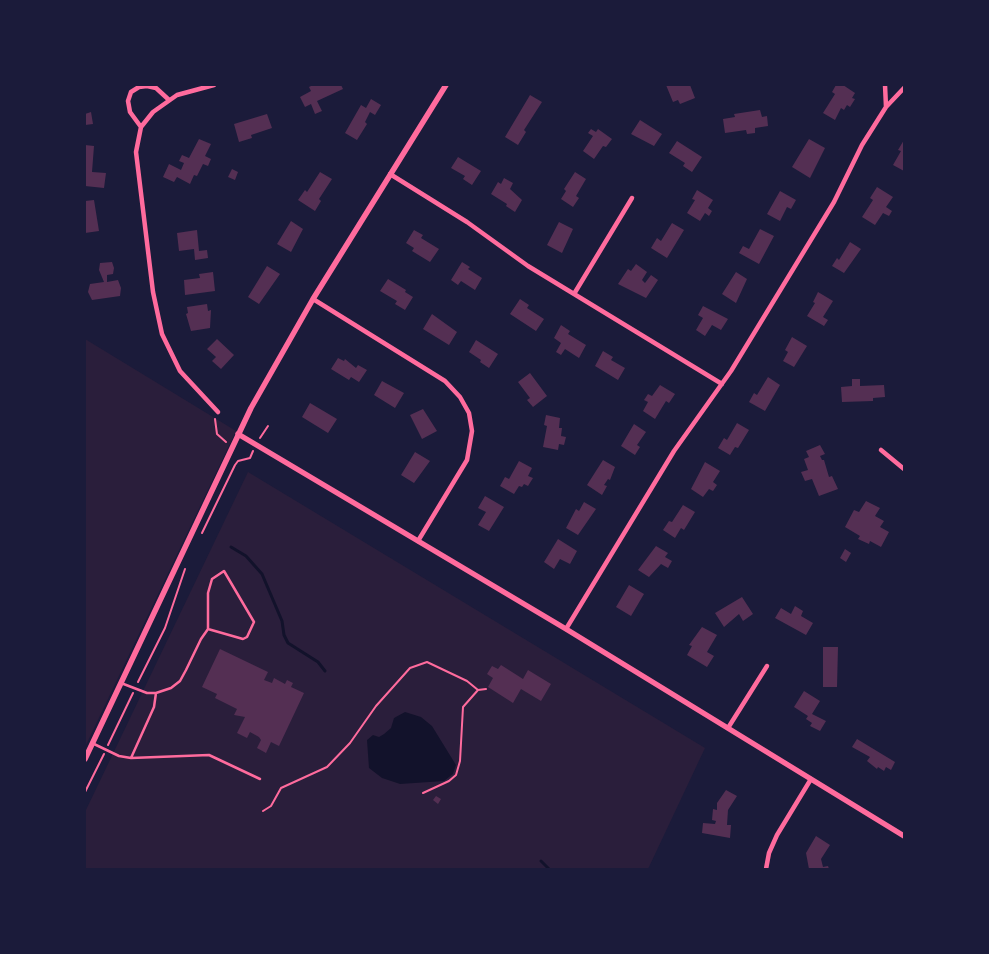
<!DOCTYPE html>
<style>
body{margin:0}
#map{position:relative;width:989px;height:954px;overflow:hidden;background:#1b1b3a;font-family:Jost,sans-serif}
canvas{display:block}
.frame{position:absolute;inset:0;border:86px solid #1b1b3a;pointer-events:none}
</style>
<div id="map">
<canvas width="989" height="954"></canvas>
<div class="frame"></div>
</div>
<script>
const ctx = document.querySelector('canvas').getContext('2d');
ctx.lineJoin = 'round';
function fill(path, color) {
  ctx.fillStyle = color;
  ctx.fill(path, 'evenodd');
}
function toPath(rows) {
  const path = new Path2D();
  for (const r of rows) {
    path.moveTo(r[0], r[1]);
    for (let i = 2; i < r.length; i += 2) path.lineTo(r[i], r[i + 1]);
  }
  return path;
}
function trace(path, color, width, dash) {
  ctx.strokeStyle = color;
  ctx.lineWidth = width;
  ctx.lineCap = dash ? 'butt' : 'round';
  ctx.setLineDash(dash || []);
  ctx.stroke(path);
}
fill(toPath([
 [85,339,236,431,85,747],
 [248,472,705,748,648,869,85,869,85,812]
]), '#2a1e3b');
fill(toPath([
 [405,712,421,717,432,726,456,765,453,774,444,781,400,784,382,778,369,768,367,740,373,735,379,737,384,734,391,728,394,718]
]), '#12122b');
trace(toPath([
 [231,547,246,556,262,574,282,621,284,635,288,643,318,662,325,671],
 [541,861,549,869]
]), '#12122b', 3);
fill(toPath([
 [313,85,341,85,343,89,317,101,322,111,315,114,311,104,305,107,300,97,311,91,309,87],
 [666,85,690,85,695,98,680,104,678,100,673,102],
 [836,85,843,85,855,93,852,98,855,99,850,107,847,105,844,110,841,108,835,120,823,113,835,94,832,92],
 [530,95,542,102,524,130,526,132,518,145,505,137],
 [371,99,381,105,375,115,370,112,365,122,367,124,357,140,345,133,361,105,366,108],
 [760,110,762,117,767,116,768,126,755,128,755,133,747,134,746,130,725,133,723,119,735,117,734,114],
 [91,112,93,124,85,125,85,114],
 [267,114,272,128,251,135,252,138,239,142,234,124],
 [640,120,662,134,654,146,631,134],
 [591,129,596,132,598,129,612,139,606,147,603,146,594,159,583,151,593,136,588,133],
 [199,139,211,144,205,156,211,159,208,166,203,164,197,176,194,175,190,184,177,177,174,182,163,177,169,164,181,170,184,163,179,161,182,155,189,158],
 [809,139,825,148,810,178,792,167],
 [904,140,904,171,893,165,901,151,898,150],
 [677,141,702,157,692,172,683,166,685,163,669,153],
 [85,145,94,146,92,172,106,173,104,188,85,186],
 [458,157,481,171,472,185,463,179,465,176,451,168],
 [232,169,238,172,235,180,228,177],
 [320,172,332,179,319,199,321,201,315,211,298,200,305,190,307,192],
 [575,172,586,179,576,196,579,198,573,207,561,199,566,191,564,189],
 [504,178,513,183,510,189,522,200,515,212,506,206,507,204,491,194,498,182,501,184],
 [877,187,893,197,886,207,892,211,889,216,883,213,875,225,862,217,873,200,870,198],
 [697,190,713,200,708,208,712,211,709,216,705,213,700,221,687,213,695,200,692,199],
 [780,191,796,200,791,209,787,207,780,221,767,214],
 [94,200,99,231,85,233,85,201],
 [291,221,303,229,291,252,277,244],
 [559,222,573,229,562,253,547,245],
 [672,223,684,230,667,258,651,248,657,238,661,241],
 [760,229,774,236,759,264,739,253,743,246,749,249],
 [197,230,199,251,207,250,208,258,195,260,194,249,179,251,177,233],
 [414,230,423,235,421,238,439,249,430,262,412,251,414,248,406,243],
 [850,242,861,249,844,273,832,266,837,258,839,260],
 [112,262,114,268,113,274,107,275,107,282,118,280,121,288,120,296,92,300,88,292,90,284,104,282,99,270,100,263],
 [462,262,470,267,468,269,482,278,475,290,461,281,458,285,451,280],
 [636,264,647,272,642,280,645,283,651,275,658,280,646,298,618,284,628,269,631,271],
 [267,266,280,274,259,304,248,297],
 [213,272,215,291,185,295,184,280,200,278,199,274],
 [736,272,747,279,736,303,722,294],
 [388,279,406,290,405,292,413,297,405,310,395,304,397,301,380,291],
 [818,292,833,301,823,317,828,320,824,326,807,316,815,303,813,302],
 [520,299,529,305,527,308,544,319,536,331,510,314],
 [207,304,208,311,211,310,210,328,191,331,186,314,188,313,187,307],
 [703,306,728,319,721,330,712,325,705,336,696,330,703,318,698,315],
 [432,314,457,332,449,345,423,329],
 [561,325,570,331,568,334,586,345,579,358,565,349,561,355,556,352,561,343,554,338],
 [792,337,807,346,794,367,783,361,788,352,785,350],
 [217,339,234,355,221,369,212,361,216,357,207,349],
 [476,340,498,354,489,368,480,362,481,360,469,352],
 [603,351,613,357,611,360,625,368,618,380,595,366],
 [338,358,344,361,345,359,356,368,358,365,367,370,359,382,351,377,349,380,331,369],
 [530,373,547,396,533,407,527,400,530,398,518,382],
 [768,377,780,385,765,411,749,402,754,393,757,395],
 [852,379,860,379,860,386,884,385,885,397,873,398,873,401,842,402,841,387,852,386],
 [382,381,404,393,395,408,374,395],
 [660,385,675,394,669,403,666,401,655,419,643,411,648,402,644,400,648,394,652,396],
 [310,403,337,419,328,433,302,417],
 [423,409,437,431,422,439,410,415],
 [546,415,560,418,559,428,562,428,561,436,566,437,564,445,559,444,558,450,543,447,547,426,544,425],
 [737,423,749,430,738,448,735,447,730,455,718,448,724,438,727,440],
 [634,424,646,432,637,445,640,447,635,455,621,446],
 [820,445,825,454,820,456,822,460,824,460,829,477,832,476,838,489,819,496,812,479,805,481,801,472,808,470,804,459,809,457,806,451],
 [415,452,430,461,414,483,401,475],
 [603,460,615,467,610,480,608,479,604,485,607,486,602,495,587,485],
 [519,461,532,468,528,476,533,478,528,486,524,484,522,487,519,486,514,494,500,486,505,477,509,479],
 [705,462,720,471,713,482,717,485,713,491,709,489,703,497,691,489],
 [485,496,504,507,489,531,478,525,486,512,478,508],
 [866,501,880,508,875,516,884,521,880,527,889,532,881,547,870,541,869,544,858,539,860,536,845,527,854,510,859,512],
 [584,502,596,509,578,535,566,528,576,509,579,511],
 [683,505,695,512,684,530,681,528,675,538,663,530,669,521,672,522],
 [558,539,577,551,570,564,560,559,554,569,544,562],
 [656,546,668,553,665,557,672,561,668,568,661,564,649,577,638,570],
 [845,549,851,553,846,562,840,558],
 [629,585,644,594,631,616,616,607],
 [742,597,753,614,743,621,739,614,724,627,715,613],
 [795,606,803,611,801,616,813,623,806,635,775,618,781,608,791,614],
 [702,627,717,635,707,652,714,656,707,667,687,655,692,646,689,645],
 [823,647,838,647,837,687,823,687],
 [220,649,268,672,264,680,272,683,274,678,285,684,287,680,293,683,291,687,304,693,279,746,271,742,266,753,257,748,261,740,259,737,250,732,247,738,237,733,245,717,234,715,237,709,215,698,217,694,202,687],
 [501,665,523,679,528,670,551,684,541,701,521,689,513,703,488,687,493,678,487,674,492,666,498,669],
 [804,691,820,701,812,714,826,721,820,731,810,726,812,723,806,719,808,716,794,707],
 [857,739,895,762,891,770,886,767,884,771,878,767,877,769,867,761,870,757,852,747],
 [726,790,737,796,728,810,727,825,731,825,730,838,702,833,703,823,715,824,716,821,712,820,713,809,717,810,717,803],
 [436,796,441,799,438,804,433,800],
 [816,836,830,845,821,859,823,867,828,866,829,869,809,869,806,853]
]), '#542f53');
trace(toPath([
 [215,419,217,434,226,442],
 [260,438,268,426],
 [202,533,235,465,238,461,250,458,253,451],
 [138,682,165,628,185,569],
 [108,745,133,693],
 [85,792,104,754],
 [423,793,449,781,456,775,460,761,463,707,478,690],
 [263,811,271,806,281,788,327,767,350,743,376,706,410,668,427,662,467,681,478,690,486,689]
]), '#ff6b9d', 2);
trace(toPath([
 [156,693,171,688,180,681,186,670,201,639,208,629,208,593,212,579,224,571,254,622,247,637,243,639,208,629],
 [94,744,119,756,131,758,154,707,156,693,147,693,121,683],
 [131,758,209,755,260,779]
]), '#ff6b9d', 2.5);
trace(toPath([
 [214,85,177,95,153,112,141,127,136,152,153,292,162,334,180,371,218,412],
 [886,107,904,88],
 [141,127,130,112,128,101,131,92,139,87,147,86,156,88,168,99],
 [390,174,467,222,528,266,722,384],
 [574,294,632,198],
 [313,299,445,381,460,397,469,413,472,431,467,460,418,541],
 [881,450,904,469],
 [566,629,674,451,731,371,834,202,862,145,886,107,885,85],
 [728,728,767,666],
 [766,869,769,853,777,835,811,779]
]), '#ff6b9d', 4.5);
trace(toPath([
 [238,434,566,629,904,836],
 [85,759,251,408,313,299,446,85]
]), '#ff6b9d', 5.5);
</script>
